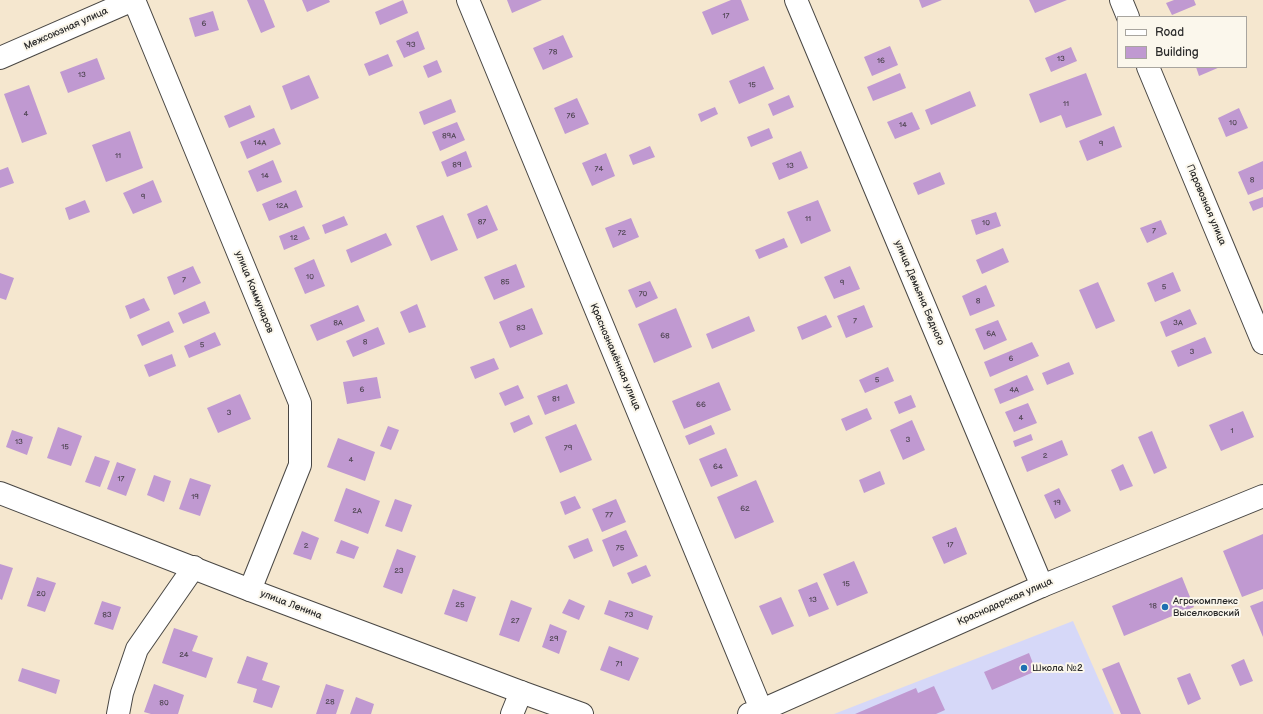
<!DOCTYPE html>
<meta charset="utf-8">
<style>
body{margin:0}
#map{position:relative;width:1263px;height:714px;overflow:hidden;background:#f5e7cf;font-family:"Balsamiq Sans",sans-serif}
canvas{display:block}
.legend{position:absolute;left:1117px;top:16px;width:130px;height:52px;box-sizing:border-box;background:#fbf7ec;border:1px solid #a8a59f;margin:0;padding:5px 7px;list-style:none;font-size:12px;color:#2b2b2b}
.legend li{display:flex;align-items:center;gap:8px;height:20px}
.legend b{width:20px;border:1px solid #a8a59f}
</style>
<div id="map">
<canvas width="1263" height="714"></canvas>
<ul class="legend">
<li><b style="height:5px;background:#fff"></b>Road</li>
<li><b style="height:11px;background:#c099d1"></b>Building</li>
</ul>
</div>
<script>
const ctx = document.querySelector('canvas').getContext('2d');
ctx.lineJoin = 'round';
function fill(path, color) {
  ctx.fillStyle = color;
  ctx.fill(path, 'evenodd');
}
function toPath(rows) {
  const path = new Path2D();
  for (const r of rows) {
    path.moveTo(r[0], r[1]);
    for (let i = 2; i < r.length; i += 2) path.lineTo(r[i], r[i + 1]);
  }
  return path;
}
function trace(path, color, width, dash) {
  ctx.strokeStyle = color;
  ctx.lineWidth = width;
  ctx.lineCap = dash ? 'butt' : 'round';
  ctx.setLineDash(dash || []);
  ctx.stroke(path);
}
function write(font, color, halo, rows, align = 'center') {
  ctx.font = font + ' "Balsamiq Sans",sans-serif';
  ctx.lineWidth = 4;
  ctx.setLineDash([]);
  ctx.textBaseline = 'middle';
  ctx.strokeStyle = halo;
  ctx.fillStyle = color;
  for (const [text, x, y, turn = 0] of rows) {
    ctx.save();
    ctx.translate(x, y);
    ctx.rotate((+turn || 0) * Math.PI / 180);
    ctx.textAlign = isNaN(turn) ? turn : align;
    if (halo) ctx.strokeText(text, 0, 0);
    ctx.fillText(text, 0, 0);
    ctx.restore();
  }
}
fill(toPath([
 [1073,621,1114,714,834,714]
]), '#d6d8f8');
fill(toPath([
 [247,0,264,0,275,27,261,33],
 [302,0,329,0,330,2,307,12],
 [403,0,408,13,380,25,375,12],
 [507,0,542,0,512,13],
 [731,0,741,0,749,20,712,35,702,12],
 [919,0,942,0,922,8],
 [1029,0,1067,0,1035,13],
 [1174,0,1194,0,1196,5,1172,15,1166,3],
 [213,11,219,30,195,37,189,18],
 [418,31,425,49,404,58,396,41],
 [563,35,573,57,543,70,533,48],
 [890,46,898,65,872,76,864,57],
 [1071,47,1077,61,1051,72,1045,58],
 [388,54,393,66,369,76,364,64],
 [97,58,105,79,68,93,60,72],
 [437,60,442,72,428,78,423,66],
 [764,66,774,89,739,104,729,81],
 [1196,67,1220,67,1199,76],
 [900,73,906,88,873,101,867,87],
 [1086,73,1102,115,1066,128,1061,115,1040,123,1029,94],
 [309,75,319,98,291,110,282,86],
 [29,85,47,134,22,143,4,94],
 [970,91,976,106,931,125,925,110],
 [789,95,794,107,773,116,768,104],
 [577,98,589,124,565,134,554,108],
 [451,99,456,112,424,125,419,112],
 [250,105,255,117,229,128,224,116],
 [715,107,718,114,701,122,698,114],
 [1239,108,1248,128,1226,137,1218,118],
 [912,112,920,129,895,139,887,122],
 [457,122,465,140,440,151,432,132],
 [1114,126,1122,147,1087,161,1079,141],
 [274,128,281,144,247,159,240,142],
 [769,128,773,138,751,147,747,137],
 [130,131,143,168,106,182,92,145],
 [650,146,655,157,633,165,629,155],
 [466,151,472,167,447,177,441,162],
 [801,151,808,168,779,180,772,163],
 [606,153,615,176,592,186,582,163],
 [273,160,282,182,257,192,248,171],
 [1263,161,1263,189,1248,195,1238,172],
 [8,167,14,183,0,188,0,170],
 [940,172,945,184,918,195,913,183],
 [153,180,162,202,133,214,123,193],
 [296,190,303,207,269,221,262,204],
 [1263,197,1263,207,1253,211,1249,202],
 [85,200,90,212,69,220,65,208],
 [818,200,831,231,801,244,787,212],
 [487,205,498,230,477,239,467,214],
 [996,212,1001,226,976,235,971,220],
 [443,215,458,250,431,261,416,226],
 [344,216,348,225,325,234,322,225],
 [631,218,639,237,613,248,605,228],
 [1161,220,1167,234,1147,243,1140,228],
 [304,226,310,239,284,250,279,236],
 [386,233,392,245,351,263,346,250],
 [784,238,788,247,759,259,755,250],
 [1003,248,1009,262,982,274,976,260],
 [314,259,325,286,305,294,294,268],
 [516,264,525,287,494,300,484,277],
 [193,266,201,283,174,295,167,277],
 [850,266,860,289,834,299,824,277],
 [1173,272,1181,291,1155,302,1147,283],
 [0,273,14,278,6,300,0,298],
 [650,281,658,298,636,308,628,290],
 [1098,282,1115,321,1096,329,1079,290],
 [986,285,995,306,970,316,962,296],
 [144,298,150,310,130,319,125,306],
 [205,301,210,313,183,324,178,313],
 [417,304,426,327,409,333,400,312],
 [358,305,365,321,317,341,310,325],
 [864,305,873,327,846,338,837,316],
 [532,308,543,334,510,348,499,322],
 [676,308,692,347,654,363,638,324],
 [1190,309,1197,324,1166,337,1160,322],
 [826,315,832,327,802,340,797,327],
 [749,316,755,331,712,349,706,334],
 [998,320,1007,340,984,350,975,329],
 [169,321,174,332,142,346,137,335],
 [378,327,385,344,353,357,346,341],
 [215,332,221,345,189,358,184,346],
 [1205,337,1212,353,1178,367,1171,351],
 [1032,342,1039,356,990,377,984,362],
 [172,354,176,366,149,377,144,365],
 [494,358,499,369,475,379,470,367],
 [1069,362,1074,374,1047,385,1042,373],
 [888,367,894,381,865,393,859,380],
 [1027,375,1034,390,1000,404,994,389],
 [377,377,381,398,347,404,343,382],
 [719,382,731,410,684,429,672,401],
 [567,384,575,403,545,415,537,396],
 [518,385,524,398,505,406,499,393],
 [240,394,251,419,218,433,207,408],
 [911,395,916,407,899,414,894,402],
 [1028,403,1037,423,1014,432,1005,412],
 [867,408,872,419,846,431,841,419],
 [1243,411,1254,437,1221,451,1209,425],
 [529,415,533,424,514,433,510,423],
 [912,420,925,450,903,460,890,430],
 [576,424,592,460,560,473,545,437],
 [711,425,715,434,689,445,685,436],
 [388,426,399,430,391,450,380,446],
 [58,427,82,436,71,466,47,458],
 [12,430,33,437,27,455,6,447],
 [1152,431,1167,468,1154,474,1138,437],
 [1031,434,1033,440,1015,447,1013,441],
 [338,438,375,452,365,481,327,467],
 [1062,440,1068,455,1027,472,1021,457],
 [726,448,738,476,711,487,699,459],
 [95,456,110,461,100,487,85,482],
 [117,462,136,469,126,496,107,489],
 [1123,464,1133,486,1120,491,1111,470],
 [880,471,885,484,864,493,859,480],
 [154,475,171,481,164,502,147,495],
 [190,478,211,485,200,516,179,509],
 [756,480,774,522,735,539,717,497],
 [346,488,380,501,368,534,334,521],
 [1059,488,1071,511,1055,519,1044,495],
 [575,496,581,508,565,515,560,502],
 [395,499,412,505,402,532,385,526],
 [616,499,626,522,602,532,592,509],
 [956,527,967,554,944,564,932,537],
 [626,530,638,556,613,567,602,540],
 [302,531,319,538,311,560,293,554],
 [1263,534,1263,589,1242,597,1223,551],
 [588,538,593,551,574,559,568,546],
 [341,540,359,547,354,559,336,553],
 [397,549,416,556,402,594,383,587],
 [854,561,868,593,837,606,823,574],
 [0,564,13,568,2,600,0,599],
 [646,565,651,576,632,584,627,573],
 [37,577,56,583,45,612,27,606],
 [1182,577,1194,607,1124,636,1112,606],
 [817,582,829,609,809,617,798,590],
 [453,589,476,597,467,622,444,614],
 [781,597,794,626,772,635,759,606],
 [569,599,585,606,579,620,562,613],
 [511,600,532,608,519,642,499,635],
 [609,600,653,616,648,630,604,614],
 [102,601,121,607,113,630,94,624],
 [1263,601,1263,637,1250,606],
 [550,624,567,631,559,654,542,647],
 [174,628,198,636,192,651,213,658,206,678,162,663],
 [609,646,639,658,629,681,600,670],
 [1029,653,1036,671,992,690,984,672],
 [247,656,268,663,262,680,280,686,272,708,253,702,257,689,237,683],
 [1244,659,1253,681,1240,686,1231,665],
 [1119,662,1141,714,1121,714,1102,669],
 [22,668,60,680,56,694,18,681],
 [1190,673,1201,699,1188,705,1177,678],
 [154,684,184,695,178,714,151,714,144,712],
 [326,684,344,690,336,714,316,714],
 [934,686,945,710,936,714,855,714,916,688,918,693],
 [356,697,374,704,371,714,350,714]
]), '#c099d1');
const street = toPath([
 [134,0,300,403,300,465,250,590],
 [468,0,763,714],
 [796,0,1042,586],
 [1121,0,1128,17],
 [0,58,133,0],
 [1148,67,1263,343],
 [118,714,122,693,137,649,194,567],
 [512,714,521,692]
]);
const secondary = toPath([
 [0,493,250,590,521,692,582,714],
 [749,714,762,710,1042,586,1263,496]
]);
trace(street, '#494744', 24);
trace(secondary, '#494744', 24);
trace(street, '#fff', 22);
trace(secondary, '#fff', 22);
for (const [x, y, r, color] of [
 [1165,607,4,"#1f6fb2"],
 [1024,668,4,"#1f6fb2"]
]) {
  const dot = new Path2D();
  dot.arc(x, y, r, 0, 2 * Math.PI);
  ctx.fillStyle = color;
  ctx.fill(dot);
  trace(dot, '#fbf7ec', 1.5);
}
write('8px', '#504654', null, [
 ["17",726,16],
 ["6",204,24],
 ["93",411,45],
 ["78",553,52],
 ["13",1061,59],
 ["16",881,61],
 ["13",82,75],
 ["15",752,85],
 ["11",1066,104],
 ["4",26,114],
 ["76",571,116],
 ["10",1233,123],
 ["14",903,125],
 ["89А",449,136],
 ["14А",260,143],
 ["9",1101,144],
 ["11",118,156],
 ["89",457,165],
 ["13",790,166],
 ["74",599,169],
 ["14",265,176],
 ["8",1252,180],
 ["9",143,197],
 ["12А",282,206],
 ["11",808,219],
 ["87",482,222],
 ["10",986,223],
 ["7",1154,231],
 ["72",622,233],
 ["12",294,238],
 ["10",310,277],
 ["7",184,280],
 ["85",505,282],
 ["9",842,283],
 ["5",1164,287],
 ["70",643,294],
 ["8",978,301],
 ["7",855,321],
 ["8А",338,323],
 ["3А",1178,323],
 ["83",521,328],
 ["6А",991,334],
 ["68",665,336],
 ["8",365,342],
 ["5",202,345],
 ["3",1192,352],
 ["6",1011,359],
 ["5",877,380],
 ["6",362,390],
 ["4А",1014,390],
 ["81",556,399],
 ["66",701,405],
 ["3",229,413],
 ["4",1021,418],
 ["1",1232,431],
 ["3",908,440],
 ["13",19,442],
 ["15",65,447],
 ["79",568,448],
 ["2",1045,456],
 ["4",351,460],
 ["64",718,467],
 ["17",121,479],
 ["19",195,497],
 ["19",1057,503],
 ["62",745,509],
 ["2А",357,511],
 ["77",609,515],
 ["17",950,545],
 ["2",306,546],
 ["75",620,548],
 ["23",399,571],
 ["15",846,584],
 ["20",41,594],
 ["13",813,600],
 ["25",460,605],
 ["18",1153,606],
 ["83",107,615],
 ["73",629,615],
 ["27",515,621],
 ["29",554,639],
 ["24",184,655],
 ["71",619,664],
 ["28",330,702],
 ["80",164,703]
]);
write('10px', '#2b2b2b', '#fbf7ec', [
 ["Межсоюзная улица",66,29,-24],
 ["Паровозная улица",1206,205,67],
 ["улица Коммунаров",254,292,68],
 ["улица Демьяна Бедного",919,293,67],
 ["Краснознамённая улица",615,357,67],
 ["Краснодарская улица",1005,602,-24],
 ["улица Ленина",291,605,21]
]);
write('10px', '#2b2b2b', '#fbf7ec', [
 ["Агрокомплекс",1173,601],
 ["Выселковский",1173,613],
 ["Школа №2",1032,668]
], 'left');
</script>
